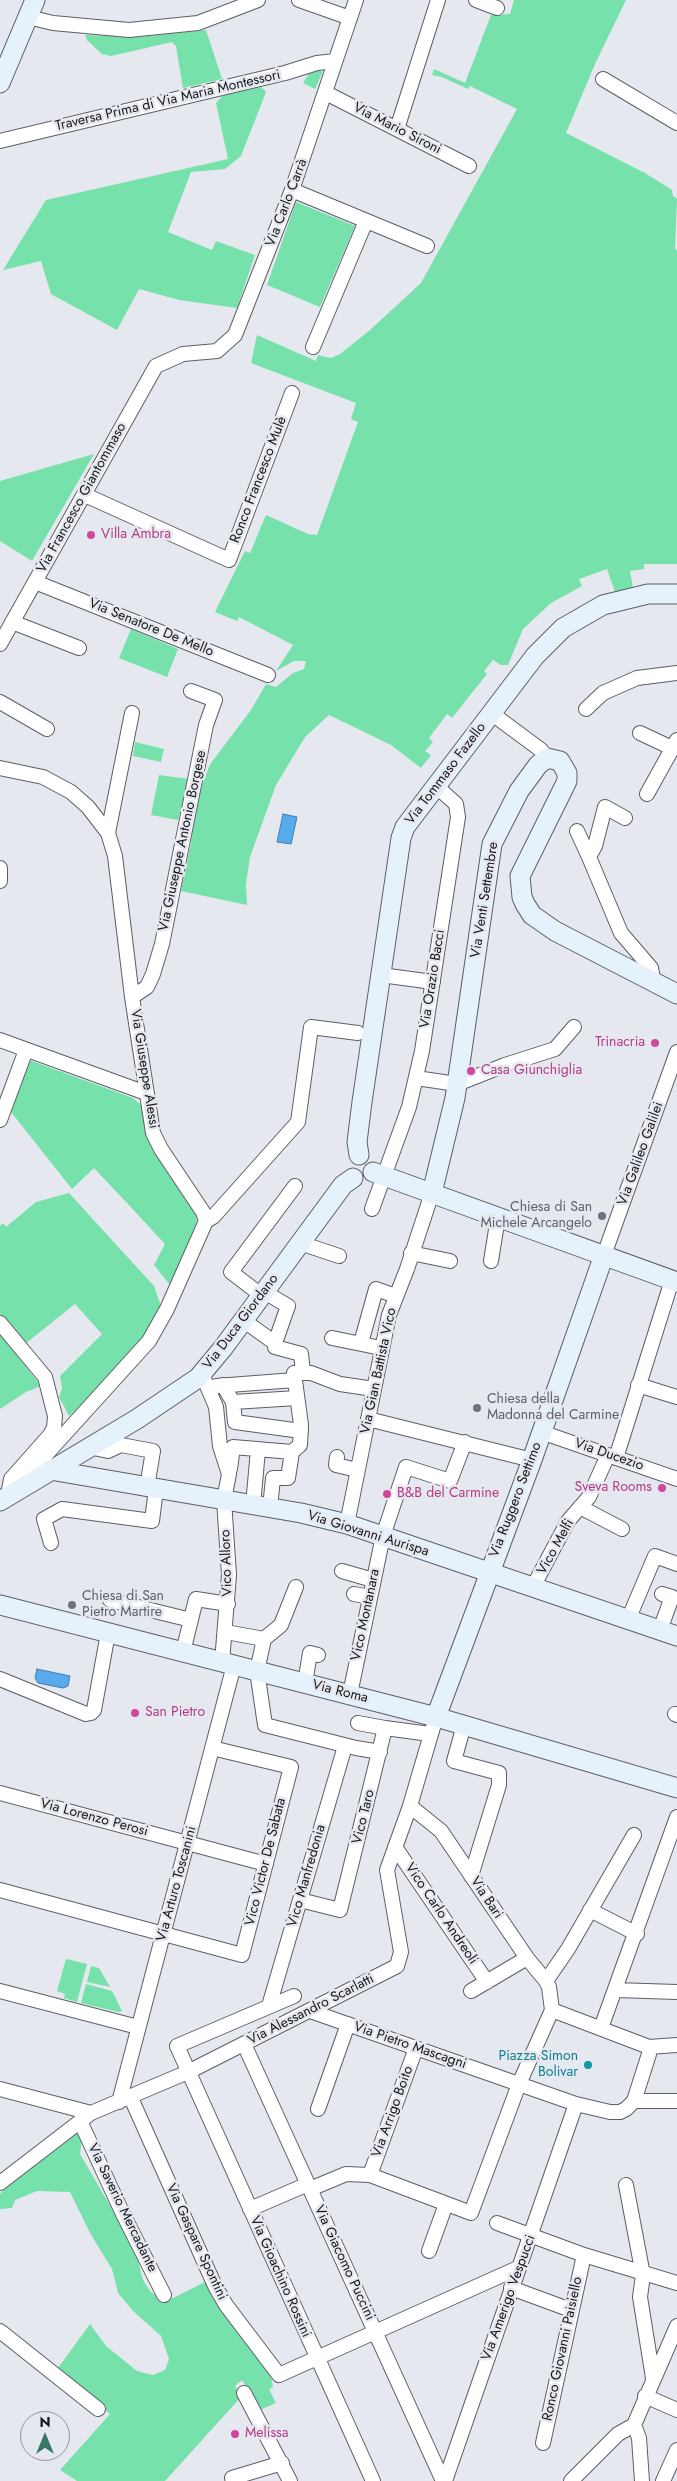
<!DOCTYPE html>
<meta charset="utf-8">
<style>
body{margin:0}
#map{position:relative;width:677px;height:2481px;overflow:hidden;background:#e6e8ef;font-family:Jost,sans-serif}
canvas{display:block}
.north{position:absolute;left:20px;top:2411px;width:50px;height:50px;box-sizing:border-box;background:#e6e8ef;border:1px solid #93949a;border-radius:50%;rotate:0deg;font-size:14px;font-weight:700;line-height:20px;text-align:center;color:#17171a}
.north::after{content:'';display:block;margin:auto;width:18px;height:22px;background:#397765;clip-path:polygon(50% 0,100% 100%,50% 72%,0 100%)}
</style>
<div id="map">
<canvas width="677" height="2481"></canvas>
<div class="north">N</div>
</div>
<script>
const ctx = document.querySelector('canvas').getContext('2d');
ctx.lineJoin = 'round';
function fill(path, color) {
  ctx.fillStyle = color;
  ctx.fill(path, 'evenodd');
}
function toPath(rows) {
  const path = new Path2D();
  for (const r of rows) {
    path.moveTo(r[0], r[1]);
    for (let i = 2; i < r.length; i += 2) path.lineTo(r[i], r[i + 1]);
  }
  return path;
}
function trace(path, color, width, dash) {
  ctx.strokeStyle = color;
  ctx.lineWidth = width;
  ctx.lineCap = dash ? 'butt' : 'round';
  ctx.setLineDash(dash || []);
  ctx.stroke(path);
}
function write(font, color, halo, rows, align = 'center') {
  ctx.font = font + ' Jost,sans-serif';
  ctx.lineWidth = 5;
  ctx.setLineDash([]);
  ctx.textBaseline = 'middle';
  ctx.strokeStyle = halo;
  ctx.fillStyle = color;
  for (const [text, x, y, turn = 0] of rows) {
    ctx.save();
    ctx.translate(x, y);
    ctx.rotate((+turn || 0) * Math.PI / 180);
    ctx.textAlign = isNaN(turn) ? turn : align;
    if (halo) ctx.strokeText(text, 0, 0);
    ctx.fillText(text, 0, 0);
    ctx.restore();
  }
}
fill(toPath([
 [514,0,626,0,595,64,566,133,645,173,672,190,673,196,677,199,675,249,677,250,677,564,644,564,644,569,630,571,633,588,615,592,607,569,579,579,582,586,551,603,523,629,508,665,501,665,493,660,484,671,487,674,452,718,447,714,429,738,433,742,425,751,431,755,421,768,391,745,329,715,305,737,276,785,250,857,246,884,247,905,181,891,191,843,193,812,198,793,211,763,251,710,266,684,276,687,293,673,304,669,306,661,294,661,276,671,293,645,239,617,237,621,215,612,245,551,250,553,266,515,308,534,317,535,358,422,351,419,356,403,251,363,257,335,316,361,318,355,331,358,340,354,370,330,421,283,517,109,470,86,468,89,442,77,432,75,434,69,465,83,491,15,510,14],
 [206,30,222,79,183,88,176,46,172,42,111,56,102,54,87,40,85,35,138,37],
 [321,68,322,73,315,89,303,83,311,70],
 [261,87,266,92,241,156,225,169,191,172,168,232,212,250,216,241,255,255,237,308,179,300,139,289,117,330,51,294,41,261,3,270,46,200,228,159,216,103,223,95],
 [296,202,355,226,320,307,267,285],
 [94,454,32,561,0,541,0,481],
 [131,629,178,649,167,677,119,658],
 [135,742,164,749,161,762,133,756],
 [159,775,189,779,178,820,151,815],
 [29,1060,133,1098,141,1105,146,1129,197,1213,196,1224,170,1285,154,1265,165,1244,127,1203,94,1168,72,1189,11,1112],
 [69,1193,154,1286,161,1306,134,1351,95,1392,69,1416,59,1397,62,1388,60,1376,102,1334,75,1304,25,1344,0,1314,0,1226,3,1223,6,1227,36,1202],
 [0,1334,41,1386,26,1392,0,1409],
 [66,1959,87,1964,77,2002,64,1998,65,1994,57,1991],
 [91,1966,99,1968,110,1987,87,1982],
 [86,1984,112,1991,122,2011,118,2012,81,2003],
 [78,2129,82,2137,80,2154,123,2228,137,2257,143,2280,150,2291,165,2302,205,2282,213,2299,271,2375,273,2387,269,2389,276,2403,260,2410,242,2380,235,2386,241,2397,165,2481,77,2481,60,2470,110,2414,60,2373,58,2368,90,2324,106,2346,137,2371,153,2375,165,2370,169,2359,161,2336,133,2311,118,2293,112,2269,90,2233,70,2192,37,2191,15,2200,12,2208,0,2209,0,2194,8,2185]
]), '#76e1ab');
const water = toPath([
 [283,814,297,817,291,844,277,842,283,814],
 [37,1669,70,1676,68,1686,63,1688,38,1683,35,1678,37,1669]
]);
fill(water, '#57abed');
trace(water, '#447fae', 1);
const street = toPath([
 [299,0,350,18],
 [476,0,497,8],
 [28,17,53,23,129,30,198,23,258,0],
 [603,79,677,123],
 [326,93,469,166],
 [397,129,438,0],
 [0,141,285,73,317,63,335,61],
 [292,190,427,246],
 [313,347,366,221],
 [85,495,229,560,292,393],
 [35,582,268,675],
 [12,622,79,648],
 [0,644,156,366,183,354,217,351,235,335,292,190,356,0],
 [0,702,47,729],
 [586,709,603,693,637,678,677,673],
 [491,713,541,750,547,758],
 [640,733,672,748],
 [0,768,43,777,71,792,88,807,108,833,115,856,132,997,153,1133,161,1149,203,1212,206,1221,167,1309,149,1341,42,1459,24,1485],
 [647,794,677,740],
 [625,818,605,807,595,846,589,857,621,933,651,968,654,984],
 [577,831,589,857],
 [108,833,132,713],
 [0,868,0,881],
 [381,975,433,982],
 [132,997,147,987,153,974,162,944,206,725,215,700,191,691],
 [0,1040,146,1093],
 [416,1078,457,1084,505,1065,555,1049,574,1027],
 [0,1120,26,1050],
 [372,1209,409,1107,422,1051,458,817,456,804,435,785],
 [206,1221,213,1217,298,1122,311,1027,358,1033],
 [300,1243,339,1256],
 [411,1253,450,1261],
 [604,1255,677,1052],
 [491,1261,498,1217],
 [263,1291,288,1306,275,1343],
 [261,1295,231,1272,295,1186],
 [243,1320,275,1343,275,1347,301,1354,303,1372],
 [0,1323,45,1377,55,1416,54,1428,50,1435,11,1479,8,1495],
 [332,1338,381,1348],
 [361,1343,376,1289,396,1296],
 [202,1374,216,1407,220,1446,229,1474,224,1500,229,1575,222,1662],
 [223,1385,233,1402,235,1422,301,1431],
 [638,1385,677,1397],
 [216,1386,295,1380],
 [233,1402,297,1398],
 [368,1419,532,1460],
 [541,1432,677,1479],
 [89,1447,108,1451,121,1445,153,1451,147,1487],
 [337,1457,336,1465,357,1470],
 [616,1458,672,1280],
 [230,1469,233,1447,292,1452],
 [253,1505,258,1450],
 [580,1507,622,1529],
 [270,1508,273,1478,288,1478,292,1452,300,1445,301,1425,294,1373,311,1373,340,1384,374,1389],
 [347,1524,389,1315,407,1269,432,1193],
 [51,1543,44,1519,62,1509,152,1521,156,1489],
 [342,1571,373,1580],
 [533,1587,568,1521,589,1497,608,1455],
 [354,1594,370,1597],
 [110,1600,191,1620],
 [628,1620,655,1556,677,1564],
 [660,1630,672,1597,662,1594],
 [226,1632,264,1639,257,1671,265,1725,356,1748,380,1752],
 [264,1639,281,1625,296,1587],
 [183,1652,196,1599,228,1604],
 [0,1679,86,1714,91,1713,94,1710,108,1633],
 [305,1683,310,1653,318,1655],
 [350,1694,383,1536,406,1467,450,1481,465,1442],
 [675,1714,677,1715],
 [358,1723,385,1728],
 [464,1725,454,1761,499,1773,499,1785,471,1876],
 [0,1793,266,1864],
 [395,1847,487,1982],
 [0,1890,242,1955,291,1767,212,1748],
 [300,1900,340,1910,385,1728,430,1734],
 [590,1910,637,1934],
 [546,1981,568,1949,634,1835],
 [615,1990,677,1992],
 [0,1991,138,2027],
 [471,1991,527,1958],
 [294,1996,177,2046,373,2481],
 [269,2006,345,1746],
 [310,2011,576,2104,610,2112,620,2112,626,2109,634,2101,649,2054,649,2047,552,2010],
 [601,2028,677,1817],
 [244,2044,443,2481],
 [649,2047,677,2045],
 [0,2089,91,2113],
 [131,2098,215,2286,226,2305,279,2375,518,2268],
 [634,2101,677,2101],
 [119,2102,234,1665],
 [318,2109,348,2024],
 [80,2121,123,2214,164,2295],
 [370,2175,416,2048],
 [0,2183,91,2113,188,2072,397,1966,401,1952,387,1870,410,1806,436,1717],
 [626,2185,643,2275,640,2297,653,2378],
 [310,2189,346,2174,370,2175,471,2213,519,2084,552,2010,549,1987,546,1981,527,1958,441,1831,410,1806],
 [250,2209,308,2184],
 [497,2223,584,2255,677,2283],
 [429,2251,446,2204],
 [511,2288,571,2310],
 [0,2331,98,2409],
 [244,2393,290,2481],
 [645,2396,677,2410],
 [634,2425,639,2438,642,2481],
 [543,2443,584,2255],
 [232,2478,282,2463],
 [445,2481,576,2104],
 [571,2481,618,2434,634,2425,677,2326],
 [663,2481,677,2450]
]);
const secondary = toPath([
 [0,83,35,0],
 [359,1155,357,1142,362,1102,401,838,405,827,535,656,563,628,603,605,648,594,677,594],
 [373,1172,677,1282],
 [432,1193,455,1098,492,844,519,791,538,765,547,758,560,761,567,773,567,781,520,876,522,897,525,904,532,915,555,931,677,994],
 [50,1470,301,1513,347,1524,677,1636],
 [0,1501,137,1419,198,1378,223,1348,343,1185,353,1178],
 [0,1605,436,1717,677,1788],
 [436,1717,532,1460,604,1255]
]);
trace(street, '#5d5e65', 16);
trace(secondary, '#5d5e65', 21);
trace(street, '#fff', 14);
trace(secondary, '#e5f2fc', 19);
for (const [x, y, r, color] of [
 [91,535,5,"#d1479c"],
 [655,1043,5,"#d1479c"],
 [471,1071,5,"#d1479c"],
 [602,1216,5,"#6b7280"],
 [477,1408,5,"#6b7280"],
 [662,1488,5,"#d1479c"],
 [387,1494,5,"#d1479c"],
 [72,1605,5,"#6b7280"],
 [135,1713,5,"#d1479c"],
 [588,2065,5,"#0f9aa8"],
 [235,2434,5,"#d1479c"]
]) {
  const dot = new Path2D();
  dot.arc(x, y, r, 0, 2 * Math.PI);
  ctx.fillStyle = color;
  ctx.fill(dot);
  trace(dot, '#e6e8ef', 2);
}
write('14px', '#17171a', '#e6e8ef', [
 ["Traversa Prima di Via Maria Montessori",168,101,-13],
 ["Via Mario Sironi",397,129,27],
 ["Via Carlo Carrà",287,203,-69],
 ["Ronco Francesco Mulè",259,480,-69],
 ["Via Francesco Giantommaso",82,498,-61],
 ["Via Senatore De Mello",151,628,22],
 ["Via Tommaso Fazello",446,774,-53],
 ["Via Giuseppe Antonio Borgese",183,841,-78],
 ["Via Venti Settembre",485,900,-81],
 ["Via Orazio Bacci",433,979,-81],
 ["Via Giuseppe Alessi",144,1069,81],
 ["Via Galileo Galilei",641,1154,-70],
 ["Via Duca Giordano",241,1322,-53],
 ["Via Gian Battista Vico",379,1371,-78],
 ["Via Ducezio",609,1455,19],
 ["Via Ruggero Settimo",516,1500,-69],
 ["Via Giovanni Aurispa",368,1534,17],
 ["Vico Melfi",556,1547,-61],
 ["Vico Alloro",227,1563,-92],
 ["Vico Montanara",366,1615,-78],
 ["Via Roma",340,1692,14],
 ["Vico Taro",364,1817,-76],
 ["Via Lorenzo Perosi",94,1818,15],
 ["Vico Victor De Sabata",266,1862,-76],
 ["Vico Manfredonia",307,1876,-74],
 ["Via Arturo Toscanini",177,1884,-75],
 ["Via Bari",486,1898,56],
 ["Vico Carlo Andreoli",441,1914,56],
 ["Via Alessandro Scarlatti",311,2010,-27],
 ["Via Pietro Mascagni",410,2046,19],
 ["Via Arrigo Boito",393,2112,-70],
 ["Via Saverio Mercadante",122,2208,64],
 ["Via Gaspare Spontini",196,2242,65],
 ["Via Giacomo Puccini",344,2263,65],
 ["Via Gioachino Rossini",280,2277,66],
 ["Via Amerigo Vespucci",509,2298,-70],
 ["Ronco Giovanni Paisiello",563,2349,-78]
]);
write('14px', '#b23c85', '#e6e8ef', [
 ["Villa Ambra",101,535],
 ["Trinacria",645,1043,"right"],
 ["Casa Giunchiglia",481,1071],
 ["Sveva Rooms",652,1488,"right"],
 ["B&B del Carmine",397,1494],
 ["San Pietro",145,1713],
 ["Melissa",245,2434]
], 'left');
write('14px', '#5b616d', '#e6e8ef', [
 ["Chiesa di San",592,1208,"right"],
 ["Michele Arcangelo",592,1224,"right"],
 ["Chiesa della",487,1400],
 ["Madonna del Carmine",487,1416],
 ["Chiesa di San",82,1597],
 ["Pietro Martire",82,1613]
], 'left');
write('14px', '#0d838f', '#e6e8ef', [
 ["Piazza Simon",578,2057],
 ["Bolivar",578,2073]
], 'right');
</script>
